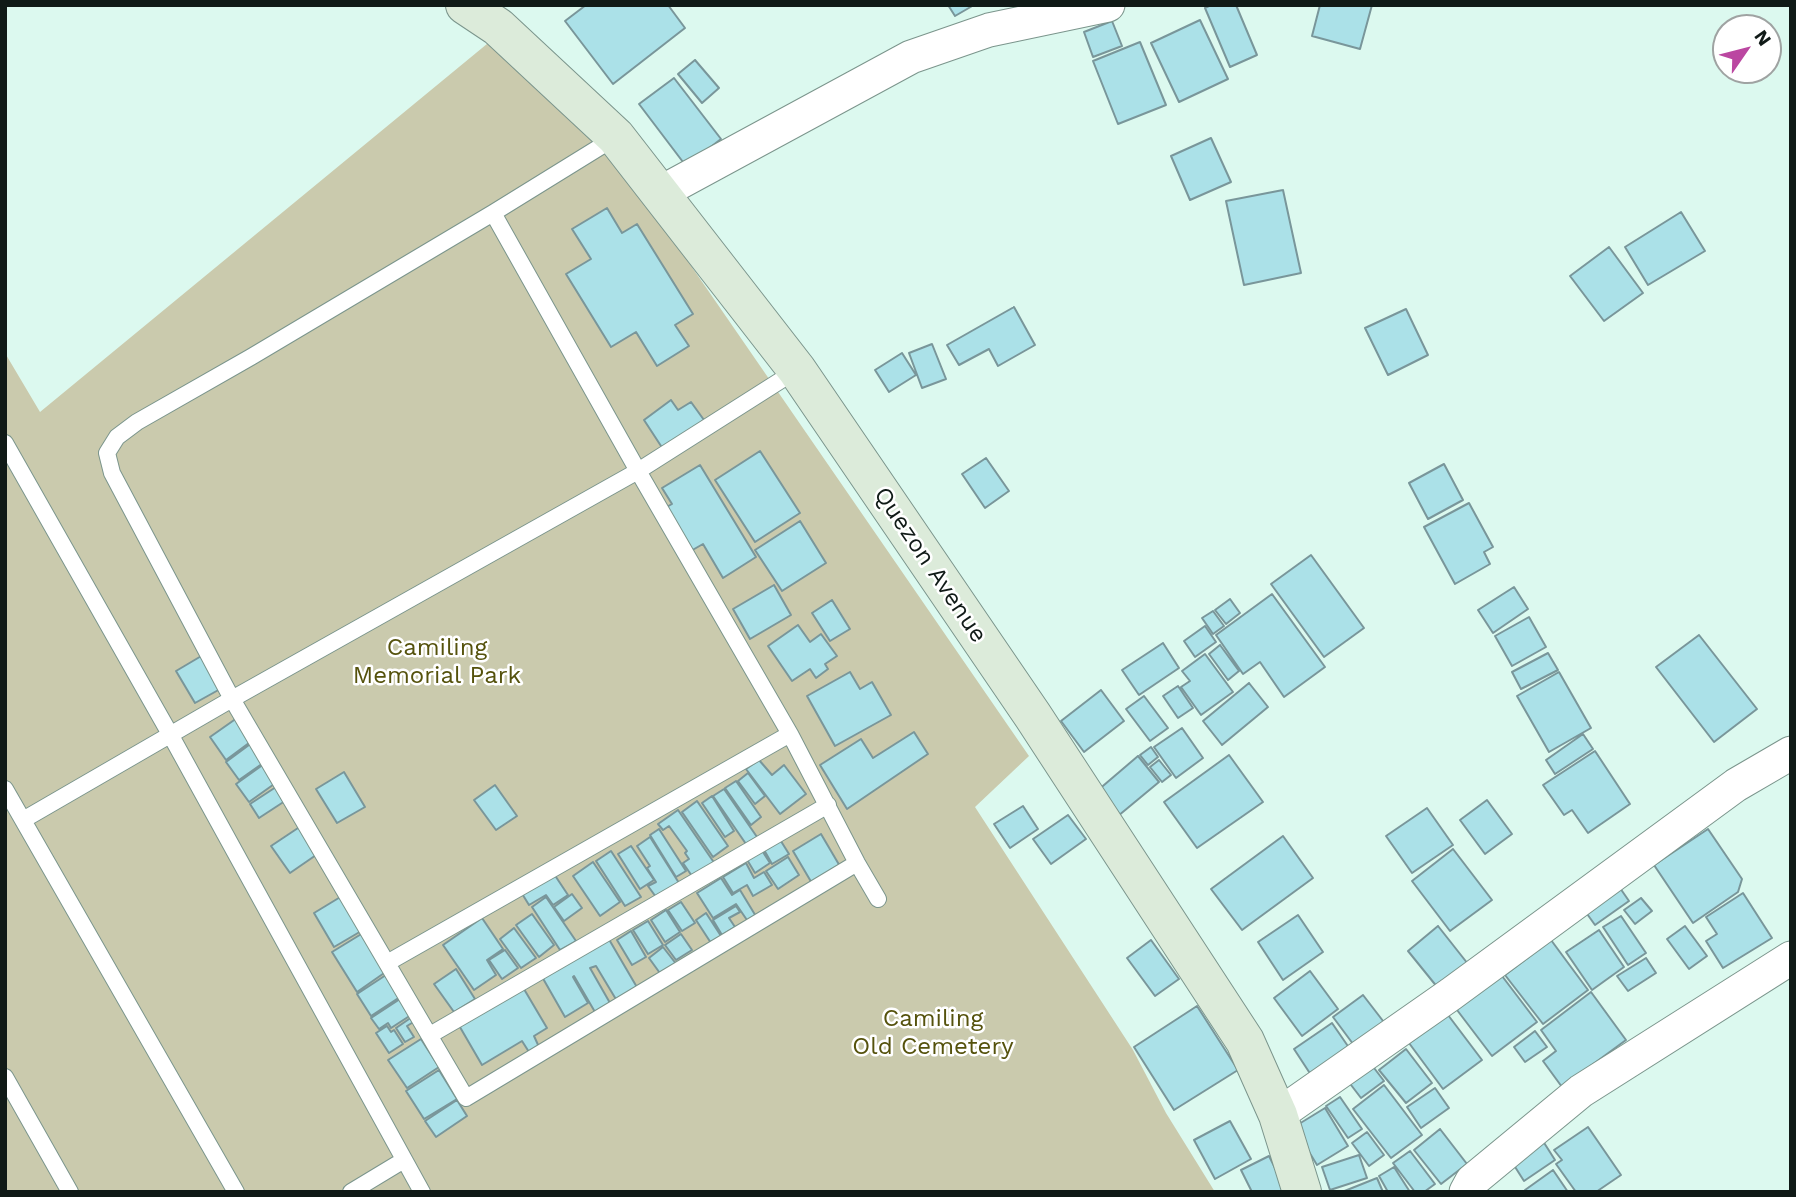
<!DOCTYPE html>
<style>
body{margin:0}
#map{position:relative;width:1796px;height:1197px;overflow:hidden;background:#dcf9ef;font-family:"Work Sans",sans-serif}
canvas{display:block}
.frame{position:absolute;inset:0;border:7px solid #101a17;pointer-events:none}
.north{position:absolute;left:1712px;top:14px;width:70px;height:70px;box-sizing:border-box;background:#fff;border:2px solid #9fa3a2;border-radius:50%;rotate:55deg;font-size:19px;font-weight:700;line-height:28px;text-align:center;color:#101a17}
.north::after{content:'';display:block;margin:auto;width:24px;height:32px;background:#bb47a1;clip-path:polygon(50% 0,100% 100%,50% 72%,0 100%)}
</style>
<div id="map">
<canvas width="1796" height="1197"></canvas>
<div class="frame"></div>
<div class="north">N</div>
</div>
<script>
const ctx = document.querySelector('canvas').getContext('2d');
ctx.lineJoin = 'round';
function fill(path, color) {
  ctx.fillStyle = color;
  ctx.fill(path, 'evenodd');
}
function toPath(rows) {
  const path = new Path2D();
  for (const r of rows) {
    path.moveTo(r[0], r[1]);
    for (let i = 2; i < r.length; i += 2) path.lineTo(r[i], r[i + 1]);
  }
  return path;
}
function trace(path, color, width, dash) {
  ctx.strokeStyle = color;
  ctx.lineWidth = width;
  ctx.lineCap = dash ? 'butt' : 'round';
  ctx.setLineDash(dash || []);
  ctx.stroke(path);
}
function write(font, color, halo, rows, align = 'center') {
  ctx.font = font + ' "Work Sans",sans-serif';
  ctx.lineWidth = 5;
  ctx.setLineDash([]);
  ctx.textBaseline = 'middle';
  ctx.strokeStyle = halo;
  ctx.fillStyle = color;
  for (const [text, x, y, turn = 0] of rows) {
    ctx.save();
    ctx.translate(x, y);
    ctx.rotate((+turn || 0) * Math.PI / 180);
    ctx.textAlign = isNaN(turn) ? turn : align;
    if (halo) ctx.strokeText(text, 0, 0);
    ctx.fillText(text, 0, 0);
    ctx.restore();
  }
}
fill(toPath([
 [493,39,625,170,1029,756,975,807,1133,1050,1166,1113,1215,1192,5,1192,5,353,40,412]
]), '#cacaad');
const building = toPath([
 [586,5,668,5,685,28,613,84,565,21,586,5],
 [948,5,974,5,955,16,948,5],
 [1211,5,1236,5,1257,55,1230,67,1205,8,1211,5],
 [1320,5,1372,5,1360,49,1312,36,1320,5],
 [1200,20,1228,79,1179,102,1151,43,1200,20],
 [1112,21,1122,46,1093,57,1084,32,1112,21],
 [1140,42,1166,105,1118,124,1093,61,1140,42],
 [695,60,719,88,702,103,678,74,695,60],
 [674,78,721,139,686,166,639,104,674,78],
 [1211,138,1231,182,1190,200,1171,156,1211,138],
 [1283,190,1301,273,1244,285,1226,201,1283,190],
 [607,208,622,233,637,224,693,314,675,325,689,346,657,366,636,332,611,347,566,274,591,259,572,229,607,208],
 [1681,212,1705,251,1648,285,1625,247,1681,212],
 [1609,247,1643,293,1604,321,1570,276,1609,247],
 [1014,307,1035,345,998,366,989,349,959,365,947,345,1014,307],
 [1406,309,1428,355,1388,375,1365,328,1406,309],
 [932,344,946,379,922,388,909,353,932,344],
 [902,353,916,375,889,392,875,370,902,353],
 [671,400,678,410,691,402,704,420,663,449,644,420,671,400],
 [760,451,800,513,755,542,715,480,760,451],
 [986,458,1009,491,985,508,962,474,986,458],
 [1444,464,1463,500,1428,519,1409,483,1444,464],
 [700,465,756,557,723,578,703,544,689,552,663,509,672,504,662,488,700,465],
 [1469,503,1493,547,1484,552,1490,564,1455,584,1424,527,1469,503],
 [800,521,826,563,782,591,755,550,800,521],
 [1311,555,1364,628,1324,657,1271,584,1311,555],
 [774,585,791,615,750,639,733,609,774,585],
 [1514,587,1528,609,1493,633,1478,610,1514,587],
 [1272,594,1325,667,1284,697,1260,662,1243,674,1216,635,1272,594],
 [1230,599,1240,613,1226,624,1215,610,1230,599],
 [832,600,850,629,830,641,812,613,832,600],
 [1213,611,1224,626,1213,634,1202,618,1213,611],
 [1529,617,1546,647,1512,666,1495,636,1529,617],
 [798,625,810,642,821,634,837,656,825,664,828,669,816,678,810,669,792,681,768,646,798,625],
 [1205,626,1216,642,1195,657,1184,641,1205,626],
 [1699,635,1757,709,1714,742,1656,667,1699,635],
 [1163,643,1179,668,1139,695,1122,670,1163,643],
 [1220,645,1239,671,1228,680,1209,654,1220,645],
 [1548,653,1558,670,1521,689,1512,672,1548,653],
 [1205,654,1233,692,1201,715,1181,687,1190,681,1182,671,1205,654],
 [203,655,222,688,195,703,176,671,203,655],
 [850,672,860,689,872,682,891,715,835,746,807,696,850,672],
 [1559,672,1591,728,1549,752,1517,696,1559,672],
 [1249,683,1268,707,1222,745,1203,721,1249,683],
 [1178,686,1193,708,1178,718,1163,696,1178,686],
 [1101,690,1124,721,1084,752,1061,721,1101,690],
 [1144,696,1168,728,1150,741,1126,709,1144,696],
 [237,718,253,740,226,760,210,737,237,718],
 [1182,728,1203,758,1176,778,1154,747,1182,728],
 [914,732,928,754,847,809,820,765,861,739,873,758,914,732],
 [1583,734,1593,749,1555,774,1546,760,1583,734],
 [253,742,266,761,239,780,226,762,253,742],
 [1151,747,1158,757,1148,765,1140,755,1151,747],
 [1595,751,1630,804,1588,833,1572,810,1564,815,1543,785,1595,751],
 [1229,755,1263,802,1197,848,1164,802,1229,755],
 [1138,756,1159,782,1118,816,1097,791,1138,756],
 [759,760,772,775,784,765,806,794,780,814,746,769,759,760],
 [1159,760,1171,775,1162,782,1150,767,1159,760],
 [264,764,277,782,249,802,236,784,264,764],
 [344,772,365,807,337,823,316,789,344,772],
 [748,773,765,796,755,804,738,781,748,773],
 [736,781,761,817,751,825,725,788,736,781],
 [495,785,517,816,496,830,474,800,495,785],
 [276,787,285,801,259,818,250,804,276,787],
 [724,789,757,837,746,844,713,796,724,789],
 [712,796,734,831,725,837,702,803,712,796],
 [1487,800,1512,834,1485,854,1460,820,1487,800],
 [697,801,728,846,713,857,682,812,697,801],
 [1023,806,1038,829,1010,848,994,824,1023,806],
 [1427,808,1453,845,1412,873,1386,836,1427,808],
 [678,810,715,864,694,879,683,863,689,859,685,853,687,851,669,826,663,830,658,824,678,810],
 [1068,815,1086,839,1051,864,1033,839,1068,815],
 [301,826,319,853,290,873,271,846,301,826],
 [659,829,686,871,676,877,650,835,659,829],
 [1708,829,1742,879,1738,892,1693,923,1654,865,1708,829],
 [821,834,841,868,813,885,793,851,821,834],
 [1283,836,1313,878,1242,930,1211,889,1283,836],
 [650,837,679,883,656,897,648,886,656,882,647,868,650,866,637,846,650,837],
 [779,838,789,854,772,864,763,848,779,838],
 [631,846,654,880,640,889,618,854,631,846],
 [761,849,770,863,755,873,746,858,761,849],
 [1453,849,1492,900,1450,931,1412,881,1453,849],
 [611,851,641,897,625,906,596,861,611,851],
 [788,857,799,875,778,889,766,871,788,857],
 [593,862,620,902,600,916,573,876,593,862],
 [746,863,754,878,764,872,772,885,753,896,747,885,733,893,723,877,746,863],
 [552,871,568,895,553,905,546,895,529,905,521,892,552,871],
 [721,878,732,895,740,890,757,918,749,923,736,904,713,918,697,893,721,878],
 [1620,888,1629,901,1595,925,1585,911,1620,888],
 [1743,893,1772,938,1723,968,1706,941,1717,934,1706,917,1743,893],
 [572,894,582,908,564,921,554,907,572,894],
 [342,896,363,930,334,947,314,913,342,896],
 [546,897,576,941,560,950,532,907,546,897],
 [1641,898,1652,911,1635,924,1624,910,1641,898],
 [681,902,695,923,682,931,668,910,681,902],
 [736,906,740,912,729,918,735,927,722,935,713,920,736,906],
 [666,910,680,932,665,942,651,920,666,910],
 [706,913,721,936,711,943,696,920,706,913],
 [532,914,554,945,539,957,516,925,532,914],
 [1298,915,1323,952,1283,980,1258,942,1298,915],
 [1621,916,1646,953,1628,965,1603,927,1621,916],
 [482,918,503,949,487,960,496,975,474,990,443,945,482,918],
 [648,921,663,945,648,954,633,930,648,921],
 [1438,926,1468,964,1438,988,1408,951,1438,926],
 [1685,926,1707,956,1689,969,1667,939,1685,926],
 [514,928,536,958,521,968,500,939,514,928],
 [1599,930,1624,967,1592,990,1566,952,1599,930],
 [631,931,646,957,632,965,617,940,631,931],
 [363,933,387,971,357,992,332,952,363,933],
 [681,934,692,950,676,960,665,945,681,934],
 [607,936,638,989,617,1001,596,966,590,968,610,1003,595,1012,574,976,573,977,588,1003,565,1017,541,975,607,936],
 [1151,940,1179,979,1155,996,1127,958,1151,940],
 [1551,940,1588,990,1543,1024,1505,975,1551,940],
 [663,947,677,965,662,976,649,958,663,947],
 [505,950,518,968,502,979,489,960,505,950],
 [1646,958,1656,973,1628,991,1617,976,1646,958],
 [456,969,475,999,454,1012,434,984,456,969],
 [1310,971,1338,1009,1302,1036,1274,998,1310,971],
 [1499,972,1537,1022,1492,1056,1454,1006,1499,972],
 [389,973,403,995,371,1016,357,994,389,973],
 [521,984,547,1028,534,1036,539,1047,529,1052,522,1041,482,1065,457,1022,521,984],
 [1591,992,1626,1040,1562,1087,1543,1061,1556,1051,1541,1030,1591,992],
 [1363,995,1390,1030,1359,1052,1333,1017,1363,995],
 [400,999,411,1015,391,1028,388,1023,379,1029,371,1018,400,999],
 [1197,1006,1238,1070,1174,1110,1134,1047,1197,1006],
 [1448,1015,1482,1060,1443,1089,1409,1043,1448,1015],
 [412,1017,415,1021,407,1026,414,1037,405,1042,396,1028,412,1017],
 [1332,1023,1352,1052,1313,1078,1294,1049,1332,1023],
 [387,1026,391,1032,394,1030,403,1044,389,1053,376,1033,387,1026],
 [1535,1031,1547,1047,1525,1062,1514,1047,1535,1031],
 [421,1039,439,1067,407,1088,388,1060,421,1039],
 [1406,1049,1432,1083,1406,1103,1379,1070,1406,1049],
 [1371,1064,1384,1081,1361,1098,1348,1081,1371,1064],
 [439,1070,457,1099,424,1119,406,1091,439,1070],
 [1384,1085,1422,1135,1391,1158,1353,1109,1384,1085],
 [1435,1088,1449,1108,1421,1128,1407,1107,1435,1088],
 [1340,1097,1362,1129,1348,1138,1326,1106,1340,1097],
 [457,1100,467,1116,436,1137,425,1121,457,1100],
 [1325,1108,1348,1146,1317,1165,1294,1127,1325,1108],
 [1230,1121,1251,1159,1215,1179,1194,1140,1230,1121],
 [1588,1127,1621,1175,1596,1192,1576,1192,1556,1164,1562,1160,1554,1150,1588,1127],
 [1440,1129,1467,1164,1441,1184,1414,1150,1440,1129],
 [1367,1132,1384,1155,1369,1166,1352,1143,1367,1132],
 [1541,1138,1555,1160,1524,1181,1510,1159,1541,1138],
 [1410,1151,1435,1184,1424,1192,1415,1192,1393,1163,1410,1151],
 [1359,1155,1367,1178,1330,1190,1322,1167,1359,1155],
 [1269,1156,1287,1192,1252,1192,1241,1170,1269,1156],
 [1394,1167,1410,1192,1388,1192,1379,1176,1394,1167],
 [1553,1170,1568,1192,1526,1192,1525,1190,1553,1170],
 [1377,1178,1383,1192,1342,1192,1377,1178]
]);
fill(building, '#abe1e8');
trace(building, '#79969a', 2);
const lane = toPath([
 [616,137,493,213,251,357,137,422,117,437,107,453,112,473,232,699,466,1098,857,863],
 [493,213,638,471,790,734,857,863,878,899],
 [5,443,170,734,422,1192],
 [5,789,236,1192],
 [23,820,232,699,638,471,797,370],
 [387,963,790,734],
 [430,1035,828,805],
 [5,1077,70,1192],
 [351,1192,404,1160]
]);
const street = toPath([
 [660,193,911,57,989,30,1108,5],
 [1278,1115,1451,994,1736,785,1791,753],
 [1466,1192,1472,1181,1581,1091,1791,958]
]);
const secondary = toPath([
 [465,5,498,27,616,137,797,370,1033,716,1245,1041,1278,1115,1302,1192]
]);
trace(lane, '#7b958c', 18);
trace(street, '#7b958c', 35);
trace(secondary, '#7b958c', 40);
trace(lane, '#fff', 16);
trace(street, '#fff', 33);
trace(secondary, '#dcebda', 38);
write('24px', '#101a17', '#fff', [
 ["Quezon Avenue",930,565,56]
]);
write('24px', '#55520c', '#fff', [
 ["Camiling",437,648],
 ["Memorial Park",437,676],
 ["Camiling",933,1019],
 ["Old Cemetery",933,1047]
]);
</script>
